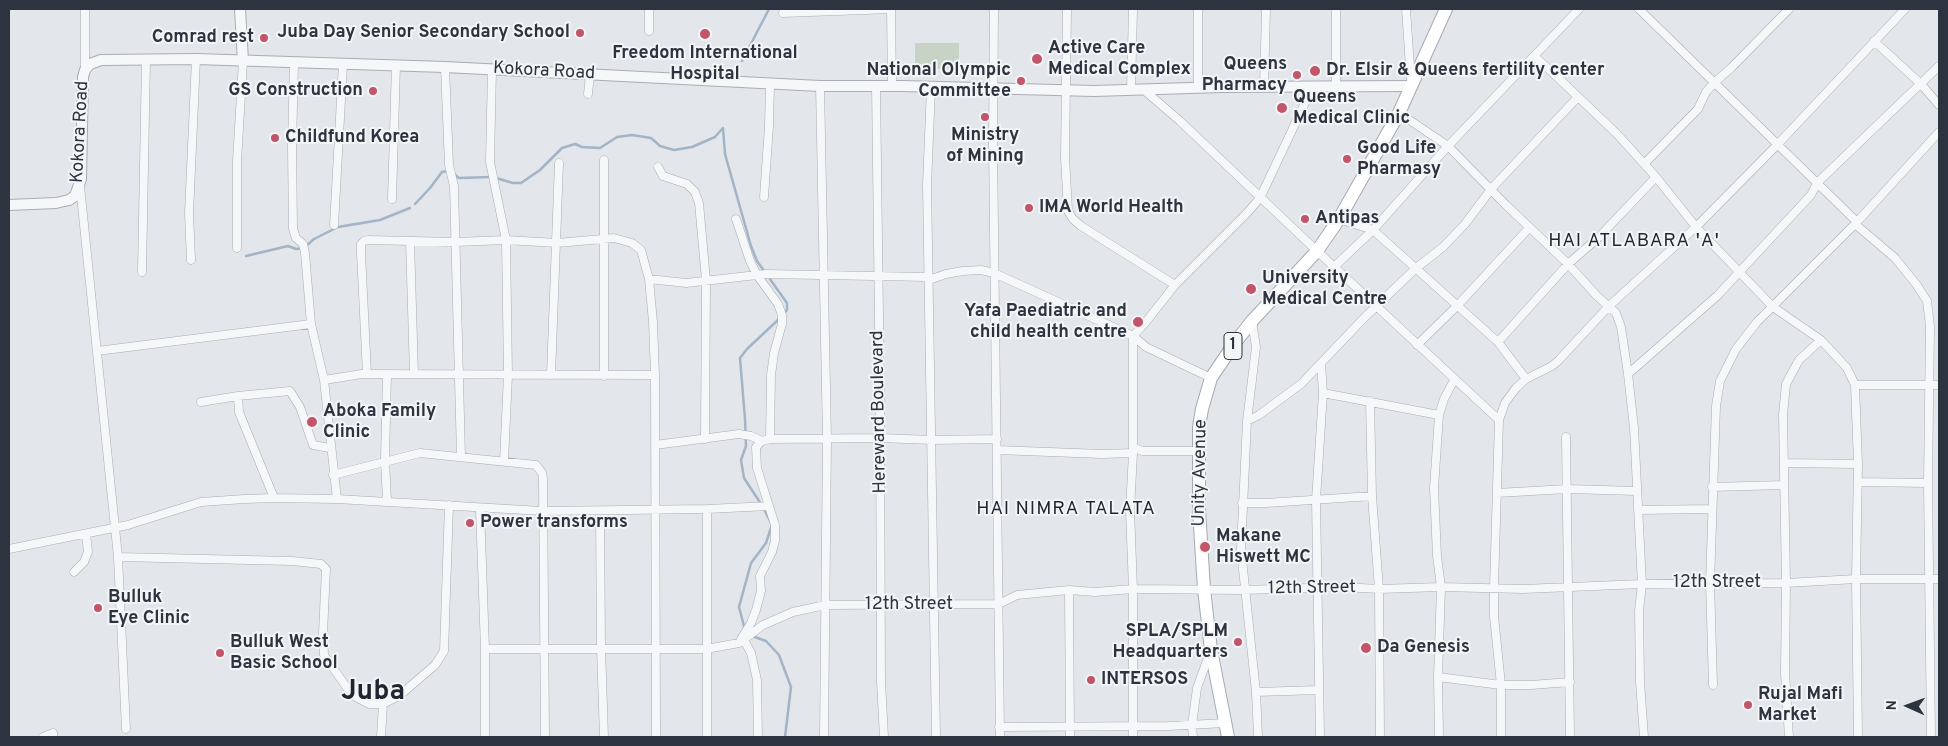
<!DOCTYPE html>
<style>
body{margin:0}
#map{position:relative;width:1948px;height:746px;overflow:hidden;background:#e3e6ea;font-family:Overpass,sans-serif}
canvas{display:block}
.frame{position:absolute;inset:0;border:10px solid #2d3440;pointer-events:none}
.north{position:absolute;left:1883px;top:681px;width:50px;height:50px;-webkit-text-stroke:4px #f3f5f7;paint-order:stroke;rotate:272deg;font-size:14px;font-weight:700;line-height:20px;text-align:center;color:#2d3440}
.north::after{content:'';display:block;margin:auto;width:18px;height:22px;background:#2d3440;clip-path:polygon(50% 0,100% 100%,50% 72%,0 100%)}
</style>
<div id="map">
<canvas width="1948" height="746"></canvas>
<div class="frame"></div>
<div class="north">N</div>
</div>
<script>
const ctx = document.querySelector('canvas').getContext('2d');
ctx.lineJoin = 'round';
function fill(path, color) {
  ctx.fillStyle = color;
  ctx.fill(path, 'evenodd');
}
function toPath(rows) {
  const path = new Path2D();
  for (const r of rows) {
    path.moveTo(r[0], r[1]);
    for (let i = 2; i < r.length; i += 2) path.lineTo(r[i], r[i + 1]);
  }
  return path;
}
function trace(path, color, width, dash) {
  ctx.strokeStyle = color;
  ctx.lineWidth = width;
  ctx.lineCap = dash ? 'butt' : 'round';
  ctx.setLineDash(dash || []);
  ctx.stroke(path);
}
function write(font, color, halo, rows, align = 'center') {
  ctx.font = font + ' Overpass,sans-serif';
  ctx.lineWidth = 4;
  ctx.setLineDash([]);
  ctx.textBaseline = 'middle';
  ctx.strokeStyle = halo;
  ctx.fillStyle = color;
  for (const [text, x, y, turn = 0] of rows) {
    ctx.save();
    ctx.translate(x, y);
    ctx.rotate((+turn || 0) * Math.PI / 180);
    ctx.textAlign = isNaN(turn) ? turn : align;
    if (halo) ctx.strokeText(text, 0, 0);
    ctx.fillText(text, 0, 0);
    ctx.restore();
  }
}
fill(toPath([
 [915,43,959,43,959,69,915,69]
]), '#c9d3c5');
trace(toPath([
 [742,61,769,9],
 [723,128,725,154,751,246,757,261,787,303,787,310,783,315],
 [453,173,459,178,491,177],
 [496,178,513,183,521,183,540,170,562,148,575,144,582,147,600,148,617,137,632,135,651,138,660,146,674,150,692,147,715,137,722,129],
 [415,204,430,188,442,172,448,171],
 [246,256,288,246,296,249,304,248,314,239,338,227,380,220,410,208],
 [745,630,739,607,751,563,766,543,772,525,763,507,744,478,741,460,746,446,745,419,740,358,747,349,779,319],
 [752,636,766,641,779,655,791,687,785,737]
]), '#a2b4c6', 2.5);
const minor = toPath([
 [649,9,649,31],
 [891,9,892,86],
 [994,9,993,146,1000,737],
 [1067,9,1065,157,1068,211,1073,219,1081,226,1175,285],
 [1198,9,1198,88],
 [1336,9,1336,86],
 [1406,9,1411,81],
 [1639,9,1857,222,1855,224,1895,258,1916,284,1927,301,1930,326,1928,483,1931,737],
 [783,13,891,9],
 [1874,41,1921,84,1939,105],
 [1534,56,1552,72,1617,134,1656,177,1696,227,1773,307,1821,340,1847,368,1855,385,1858,464,1856,579,1858,737],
 [294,62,292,148,293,229,296,238,303,244,305,253,311,324,324,380,337,499],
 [445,67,449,165,454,186,461,456],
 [492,69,490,162,506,240,508,375,504,461],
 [85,70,85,9],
 [820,86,827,439,824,737],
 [876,86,880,397,881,682,884,737],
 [1264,87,1266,9],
 [931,88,927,185,936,737],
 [1131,90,1133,9],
 [1144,90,1180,121,1317,251,1499,420],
 [588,94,590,74],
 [1399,113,1448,146,1506,205,1568,264,1597,296,1616,313,1621,327,1628,374,1634,428,1642,584,1639,611,1640,682,1644,737],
 [604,160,604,376],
 [1644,164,1698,109,1706,92,1714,83,1732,67,1789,9],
 [658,167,663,176,687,184,695,192,699,203,706,280,705,439],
 [80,186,118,557,126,729],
 [764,197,769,126,770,84],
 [392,199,396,65],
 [736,219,750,261,757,275,778,304,782,315,782,324,774,353,771,375,770,439],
 [1339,219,1373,230,1498,342,1526,379],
 [334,225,343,64],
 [410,241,414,374],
 [237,248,237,161,243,61],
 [191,260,189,213,196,59],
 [1334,267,1373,230,1448,146,1579,9],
 [142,272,146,60],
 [649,279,686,283,766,274,928,277],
 [929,280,946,274,963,271,981,270,994,273,1133,336,1146,347,1211,378],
 [1252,321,1256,347,1247,421,1241,550,1256,692,1258,737],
 [1498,342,1568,264,1599,237,1656,177],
 [1417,345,1457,306,1529,228],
 [97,351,311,324],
 [367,374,361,253,361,244,364,241,368,240,456,242,506,240,557,243,614,238,632,243,641,250,649,279,653,322,655,375,656,737],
 [387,374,385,460,387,501],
 [1628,374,1717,296,1811,195,1817,183,1939,66],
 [551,375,559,163],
 [324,380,362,374,655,375],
 [1855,385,1939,385],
 [1323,393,1439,415],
 [238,396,239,412,274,498],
 [1370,401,1372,496,1379,589,1380,737],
 [201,402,238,396,290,391,300,407,313,445,330,448],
 [1247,421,1259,415,1301,384,1364,318,1415,269,1443,247,1465,224,1492,188,1578,97],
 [1566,437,1570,737],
 [655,445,739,434,751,436,762,441],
 [1133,447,1142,451,1199,451],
 [997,450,1102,454,1133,453],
 [1785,463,1858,464],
 [333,475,420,453,536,465,542,473,543,479,545,737],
 [1858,482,1928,483],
 [1712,487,1784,485],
 [1497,493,1567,489,1637,491],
 [1242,503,1266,503,1372,496],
 [480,509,485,649,485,737],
 [707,509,707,737],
 [1638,510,1712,509],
 [600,511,601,648,604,737],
 [9,549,128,525,201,502,244,499,274,498,337,499,542,511,707,509,769,506],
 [118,557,292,561,321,564,326,569,323,633,324,655,352,695,369,704,383,704],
 [74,572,84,562,88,552,86,534],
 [1069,590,1070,737],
 [741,639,751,623,756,610,761,591,760,576,772,552,775,541,775,525,757,468,756,447,762,441,770,439,880,438,932,440,997,439],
 [744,640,751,653,757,680,758,737],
 [485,649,706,649,739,643,763,625,793,612,825,605,999,604,1017,595,1069,590,1095,592,1133,589,1243,590,1343,587,1379,589,1441,587,1523,589,1642,584,1786,583,1856,579,1939,579],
 [1438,677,1501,685,1531,685,1570,682],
 [1713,685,1710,583,1716,406,1720,381,1736,349,1757,322,1857,222,1939,132],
 [1256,692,1319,690],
 [999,727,1169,726,1225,723],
 [43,737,53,733,53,737],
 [381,737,383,704,399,696,435,665,444,651,449,505],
 [1133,737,1133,589,1130,510,1133,453,1133,336,1145,323,1175,285,1247,213,1260,198,1313,86],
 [1193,737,1192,725,1197,688,1210,652],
 [1320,737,1316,500,1323,393,1321,364],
 [1439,737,1438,677,1441,587,1437,556,1434,488,1439,415,1444,399,1454,380],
 [1501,737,1501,685,1494,616,1494,588,1499,420,1505,403,1516,388,1526,379,1552,366,1558,361,1609,306,1696,227,1777,145,1905,9],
 [1789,737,1785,673,1786,583,1783,415,1786,384,1799,360,1821,340]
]);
const tertiary = toPath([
 [240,9,243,61],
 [9,205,56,203,69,200,75,196,81,179,83,77,85,70,90,64,101,60,196,59,445,67,820,86,902,86,1094,91,1222,87,1411,86]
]);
const primary = toPath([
 [1228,737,1211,650,1204,589,1199,510,1199,427,1202,409,1211,378,1234,344,1252,321,1317,251,1339,219,1399,113,1446,9]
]);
trace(minor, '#a9adb4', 9);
trace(tertiary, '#a9adb4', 12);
trace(primary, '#a4abb4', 14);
trace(minor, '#f6f7f8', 8);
trace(tertiary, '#f6f7f8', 10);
trace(primary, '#fff', 12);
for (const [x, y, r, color] of [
 [580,33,5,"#c25569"],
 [705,34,6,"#c25569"],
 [264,38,5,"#c25569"],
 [1037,59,6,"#c25569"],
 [1315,71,6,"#c25569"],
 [1297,75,5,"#c25569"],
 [1021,81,5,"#c25569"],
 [373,91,5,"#c25569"],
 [1282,108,6,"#c25569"],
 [985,117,5,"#c25569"],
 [275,138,5,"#c25569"],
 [1347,159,5,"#c25569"],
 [1029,208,5,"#c25569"],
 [1305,219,5,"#c25569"],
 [1251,289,6,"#c25569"],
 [1138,322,6,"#c25569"],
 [312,422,6,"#c25569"],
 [470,523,5,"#c25569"],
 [1205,547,6,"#c25569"],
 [98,608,5,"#c25569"],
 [1238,642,5,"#c25569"],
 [1366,648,6,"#c25569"],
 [220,653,5,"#c25569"],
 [1091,680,5,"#c25569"],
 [1748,705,5,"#c25569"]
]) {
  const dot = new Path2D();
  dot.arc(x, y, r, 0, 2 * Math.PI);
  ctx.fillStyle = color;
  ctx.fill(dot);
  trace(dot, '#f3f5f7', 2);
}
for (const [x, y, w] of [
 [1233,346,18]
]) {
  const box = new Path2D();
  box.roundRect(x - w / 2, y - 13.5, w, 27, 4);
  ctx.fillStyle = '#f3f5f7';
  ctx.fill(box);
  trace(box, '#2d3440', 1);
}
write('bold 16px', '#2d3440', null, [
 ["1",1233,346]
]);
write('bold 18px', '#2d3440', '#f3f5f7', [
 ["Juba Day Senior Secondary School",570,33,"right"],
 ["Comrad rest",254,38,"right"],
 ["Active Care",1048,49],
 ["Medical Complex",1048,70],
 ["Freedom International",705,54,"center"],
 ["Hospital",705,75,"center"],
 ["Queens",1287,65,"right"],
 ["Pharmacy",1287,86,"right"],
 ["National Olympic",1011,71,"right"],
 ["Committee",1011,92,"right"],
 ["Dr. Elsir & Queens fertility center",1326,71],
 ["GS Construction",363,91,"right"],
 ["Queens",1293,98],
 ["Medical Clinic",1293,119],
 ["Ministry",985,136,"center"],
 ["of Mining",985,157,"center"],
 ["Childfund Korea",285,138],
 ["Good Life",1357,149],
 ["Pharmasy",1357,170],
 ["IMA World Health",1039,208],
 ["Antipas",1315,219],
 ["University",1262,279],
 ["Medical Centre",1262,300],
 ["Yafa Paediatric and",1127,312,"right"],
 ["child health centre",1127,333,"right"],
 ["Aboka Family",323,412],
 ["Clinic",323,433],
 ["Power transforms",480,523],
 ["Makane",1216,537],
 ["Hiswett MC",1216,558],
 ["Bulluk",108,598],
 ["Eye Clinic",108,619],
 ["SPLA/SPLM",1228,632,"right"],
 ["Headquarters",1228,653,"right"],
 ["Bulluk West",230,643],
 ["Basic School",230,664],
 ["Da Genesis",1377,648],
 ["INTERSOS",1101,680],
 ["Rujal Mafi",1758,695],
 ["Market",1758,716]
], 'left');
write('18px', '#2d3440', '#f3f5f7', [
 ["Kokora Road",544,72,3],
 ["Kokora Road",81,132,-87],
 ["Hereward Boulevard",880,412,-91],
 ["Unity Avenue",1201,473,-89],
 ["12th Street",1717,583],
 ["12th Street",1312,589,-1],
 ["12th Street",909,605]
]);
ctx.letterSpacing = '1px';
write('19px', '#1f2531', '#f3f5f7', [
 ["HAI ATLABARA 'A'",1634,242],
 ["HAI NIMRA TALATA",1066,510]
]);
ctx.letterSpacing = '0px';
write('bold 28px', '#1f2531', '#f3f5f7', [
 ["Juba",373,693]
]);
</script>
